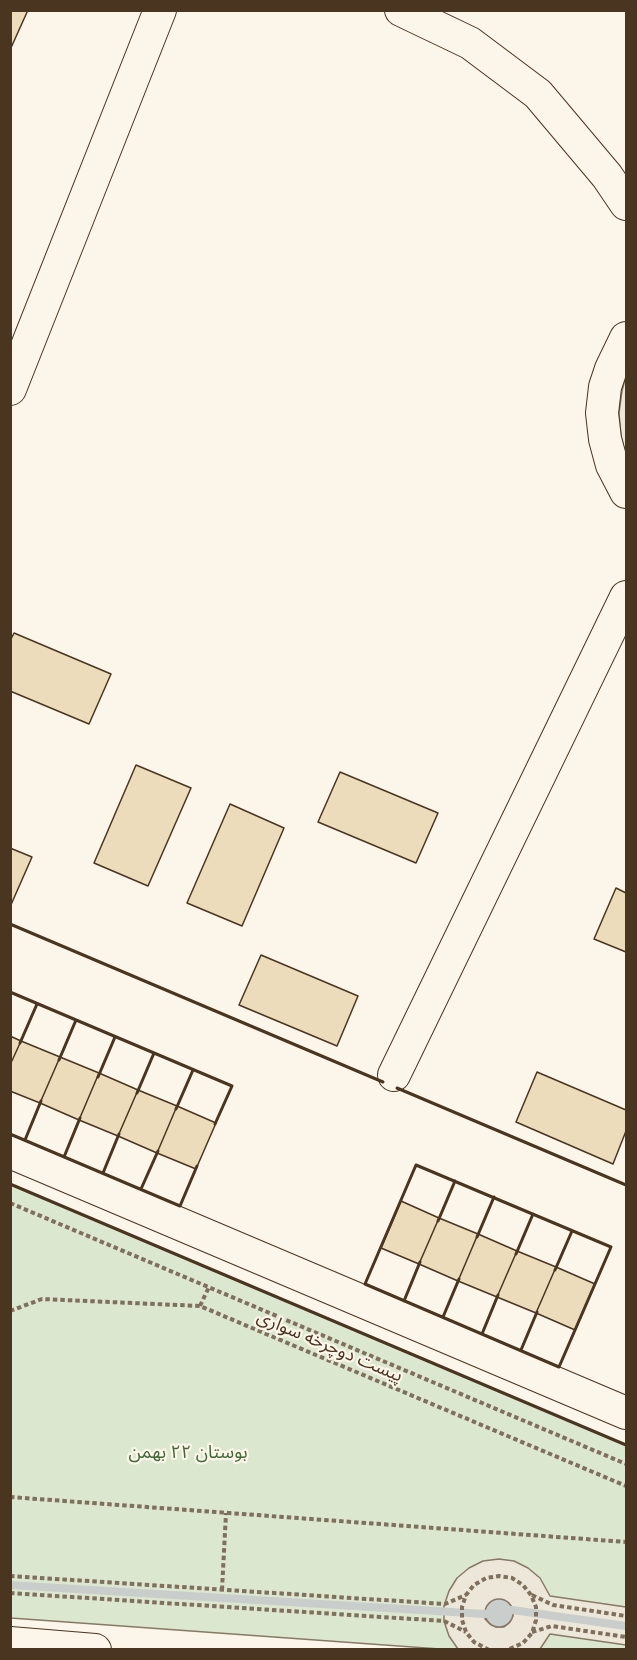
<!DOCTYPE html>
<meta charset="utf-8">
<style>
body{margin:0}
#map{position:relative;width:637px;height:1660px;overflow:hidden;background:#fbf6e9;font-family:Lato,sans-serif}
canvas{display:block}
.frame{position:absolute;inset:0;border:12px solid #4a3520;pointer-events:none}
</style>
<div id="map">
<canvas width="637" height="1660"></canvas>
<div class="frame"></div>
</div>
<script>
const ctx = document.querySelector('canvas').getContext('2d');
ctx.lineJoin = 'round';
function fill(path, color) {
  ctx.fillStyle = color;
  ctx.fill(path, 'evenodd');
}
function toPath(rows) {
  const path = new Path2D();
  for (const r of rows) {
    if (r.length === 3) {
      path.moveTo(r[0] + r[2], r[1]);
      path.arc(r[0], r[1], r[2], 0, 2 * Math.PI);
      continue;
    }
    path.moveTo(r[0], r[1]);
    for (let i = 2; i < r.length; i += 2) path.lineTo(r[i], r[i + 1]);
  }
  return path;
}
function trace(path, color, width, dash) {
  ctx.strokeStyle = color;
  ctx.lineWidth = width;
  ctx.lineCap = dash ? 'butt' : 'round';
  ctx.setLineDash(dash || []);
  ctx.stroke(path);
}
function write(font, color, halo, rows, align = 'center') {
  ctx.font = font + ' Lato,"Noto Sans Arabic",sans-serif';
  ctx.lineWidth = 4.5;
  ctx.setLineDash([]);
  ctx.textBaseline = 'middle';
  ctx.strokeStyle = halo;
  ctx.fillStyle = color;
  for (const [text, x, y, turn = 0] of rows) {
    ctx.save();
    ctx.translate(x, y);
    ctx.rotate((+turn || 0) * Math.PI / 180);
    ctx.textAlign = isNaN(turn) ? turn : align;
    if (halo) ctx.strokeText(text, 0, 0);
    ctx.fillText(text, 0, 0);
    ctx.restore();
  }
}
const green = toPath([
 [10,1184,626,1445,626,1649,440,1649,11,1618,10,1184]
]);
fill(green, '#dce7d0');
trace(green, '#887966', 1.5);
const parking = toPath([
 [626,375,626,456,621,436,619,413,622,391,626,375],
 [499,1559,514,1561,528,1568,540,1578,550,1596,626,1607,626,1645,550,1634,540,1649,458,1649,449,1636,444,1621,444,1606,449,1591,457,1578,469,1568,483,1561,499,1559],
 [508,1603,512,1608,513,1616,510,1622,504,1627,496,1627,490,1624,485,1619,485,1611,508,1603]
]);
fill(parking, '#ede7d9');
trace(parking, '#887966', 1.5);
const water = toPath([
 [499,1613,14]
]);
fill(water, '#c9cecd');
trace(water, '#887966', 1.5);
trace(toPath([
 [10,1585,485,1614,512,1610,626,1626]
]), '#c9cecd', 8);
const building = toPath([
 [10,10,28,10,10,50,10,10],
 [14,633,111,674,89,724,10,691,10,641,14,633],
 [136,765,191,788,148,886,94,863,136,765],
 [340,772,438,813,416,863,318,822,340,772],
 [230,804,284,828,242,926,187,903,230,804],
 [10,848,32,857,10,907,10,848],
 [616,888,626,893,626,952,594,939,616,888],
 [261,955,358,996,337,1046,239,1005,261,955],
 [10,1036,21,1041,10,1065,10,1036],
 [21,1041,60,1057,40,1103,10,1091,10,1065,21,1041],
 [60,1057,99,1073,79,1120,40,1103,60,1057],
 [537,1072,626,1110,626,1131,613,1164,516,1122,537,1072],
 [99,1073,138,1090,118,1136,79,1120,99,1073],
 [138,1090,177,1106,157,1153,118,1136,138,1090],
 [177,1106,216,1123,196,1169,157,1153,177,1106],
 [401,1201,439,1218,419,1264,381,1248,401,1201],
 [439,1218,478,1234,458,1281,419,1264,439,1218],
 [478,1234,517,1251,497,1297,458,1281,478,1234],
 [517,1251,556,1267,536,1313,497,1297,517,1251],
 [556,1267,595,1284,575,1330,536,1313,556,1267]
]);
fill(building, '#ecdcbc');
trace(building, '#4a3520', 1.5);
const minor = toPath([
 [401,10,470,43,538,94,607,176,626,204],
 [626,338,611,369,605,387,602,413,605,439,612,465,626,492],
 [10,389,160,10],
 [394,1075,626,597],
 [10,1152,626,1413],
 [10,1643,95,1650]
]);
trace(minor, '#4a3520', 34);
trace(toPath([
 [10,1203,626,1464],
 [200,1306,209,1287],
 [10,1311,42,1299,200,1306,626,1486],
 [10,1497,626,1542],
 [10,1576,445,1604,466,1595],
 [222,1590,226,1513],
 [10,1593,444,1621,466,1632],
 [532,1595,553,1605,626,1616],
 [532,1632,552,1626,626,1637],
 [489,1650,474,1642,466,1632,462,1620,462,1607,466,1595,474,1585,486,1578,499,1576,512,1578,523,1585,531,1595,536,1607,536,1620,532,1633,523,1643,507,1650]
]), '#7f6f5c', 4, [4.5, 3]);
trace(minor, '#fbf6e9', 32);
trace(toPath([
 [10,924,383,1082],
 [10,992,232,1086,215,1124],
 [20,1043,37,1004],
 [59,1060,76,1020],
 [98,1077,115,1037],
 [397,1088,626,1185],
 [137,1093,154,1053],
 [176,1109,193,1070],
 [10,1134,180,1206,197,1166],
 [25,1140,41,1101],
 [64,1157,80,1118],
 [416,1165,611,1247,559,1367,365,1284,416,1165],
 [103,1173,119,1134],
 [10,1184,626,1445],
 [141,1189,158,1151],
 [438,1221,455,1181],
 [477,1237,494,1197],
 [516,1254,533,1214],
 [555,1270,572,1231],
 [404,1301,420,1262],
 [443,1317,459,1279],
 [482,1334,498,1295],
 [521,1350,537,1312]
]), '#4a3520', 3);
write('18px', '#4a3520', '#fbf6e9', [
 ["پیست دوچرخه سواری",330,1346,23]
]);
write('18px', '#436837', '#fbf6e9', [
 ["بوستان ۲۲ بهمن",188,1452]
]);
</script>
